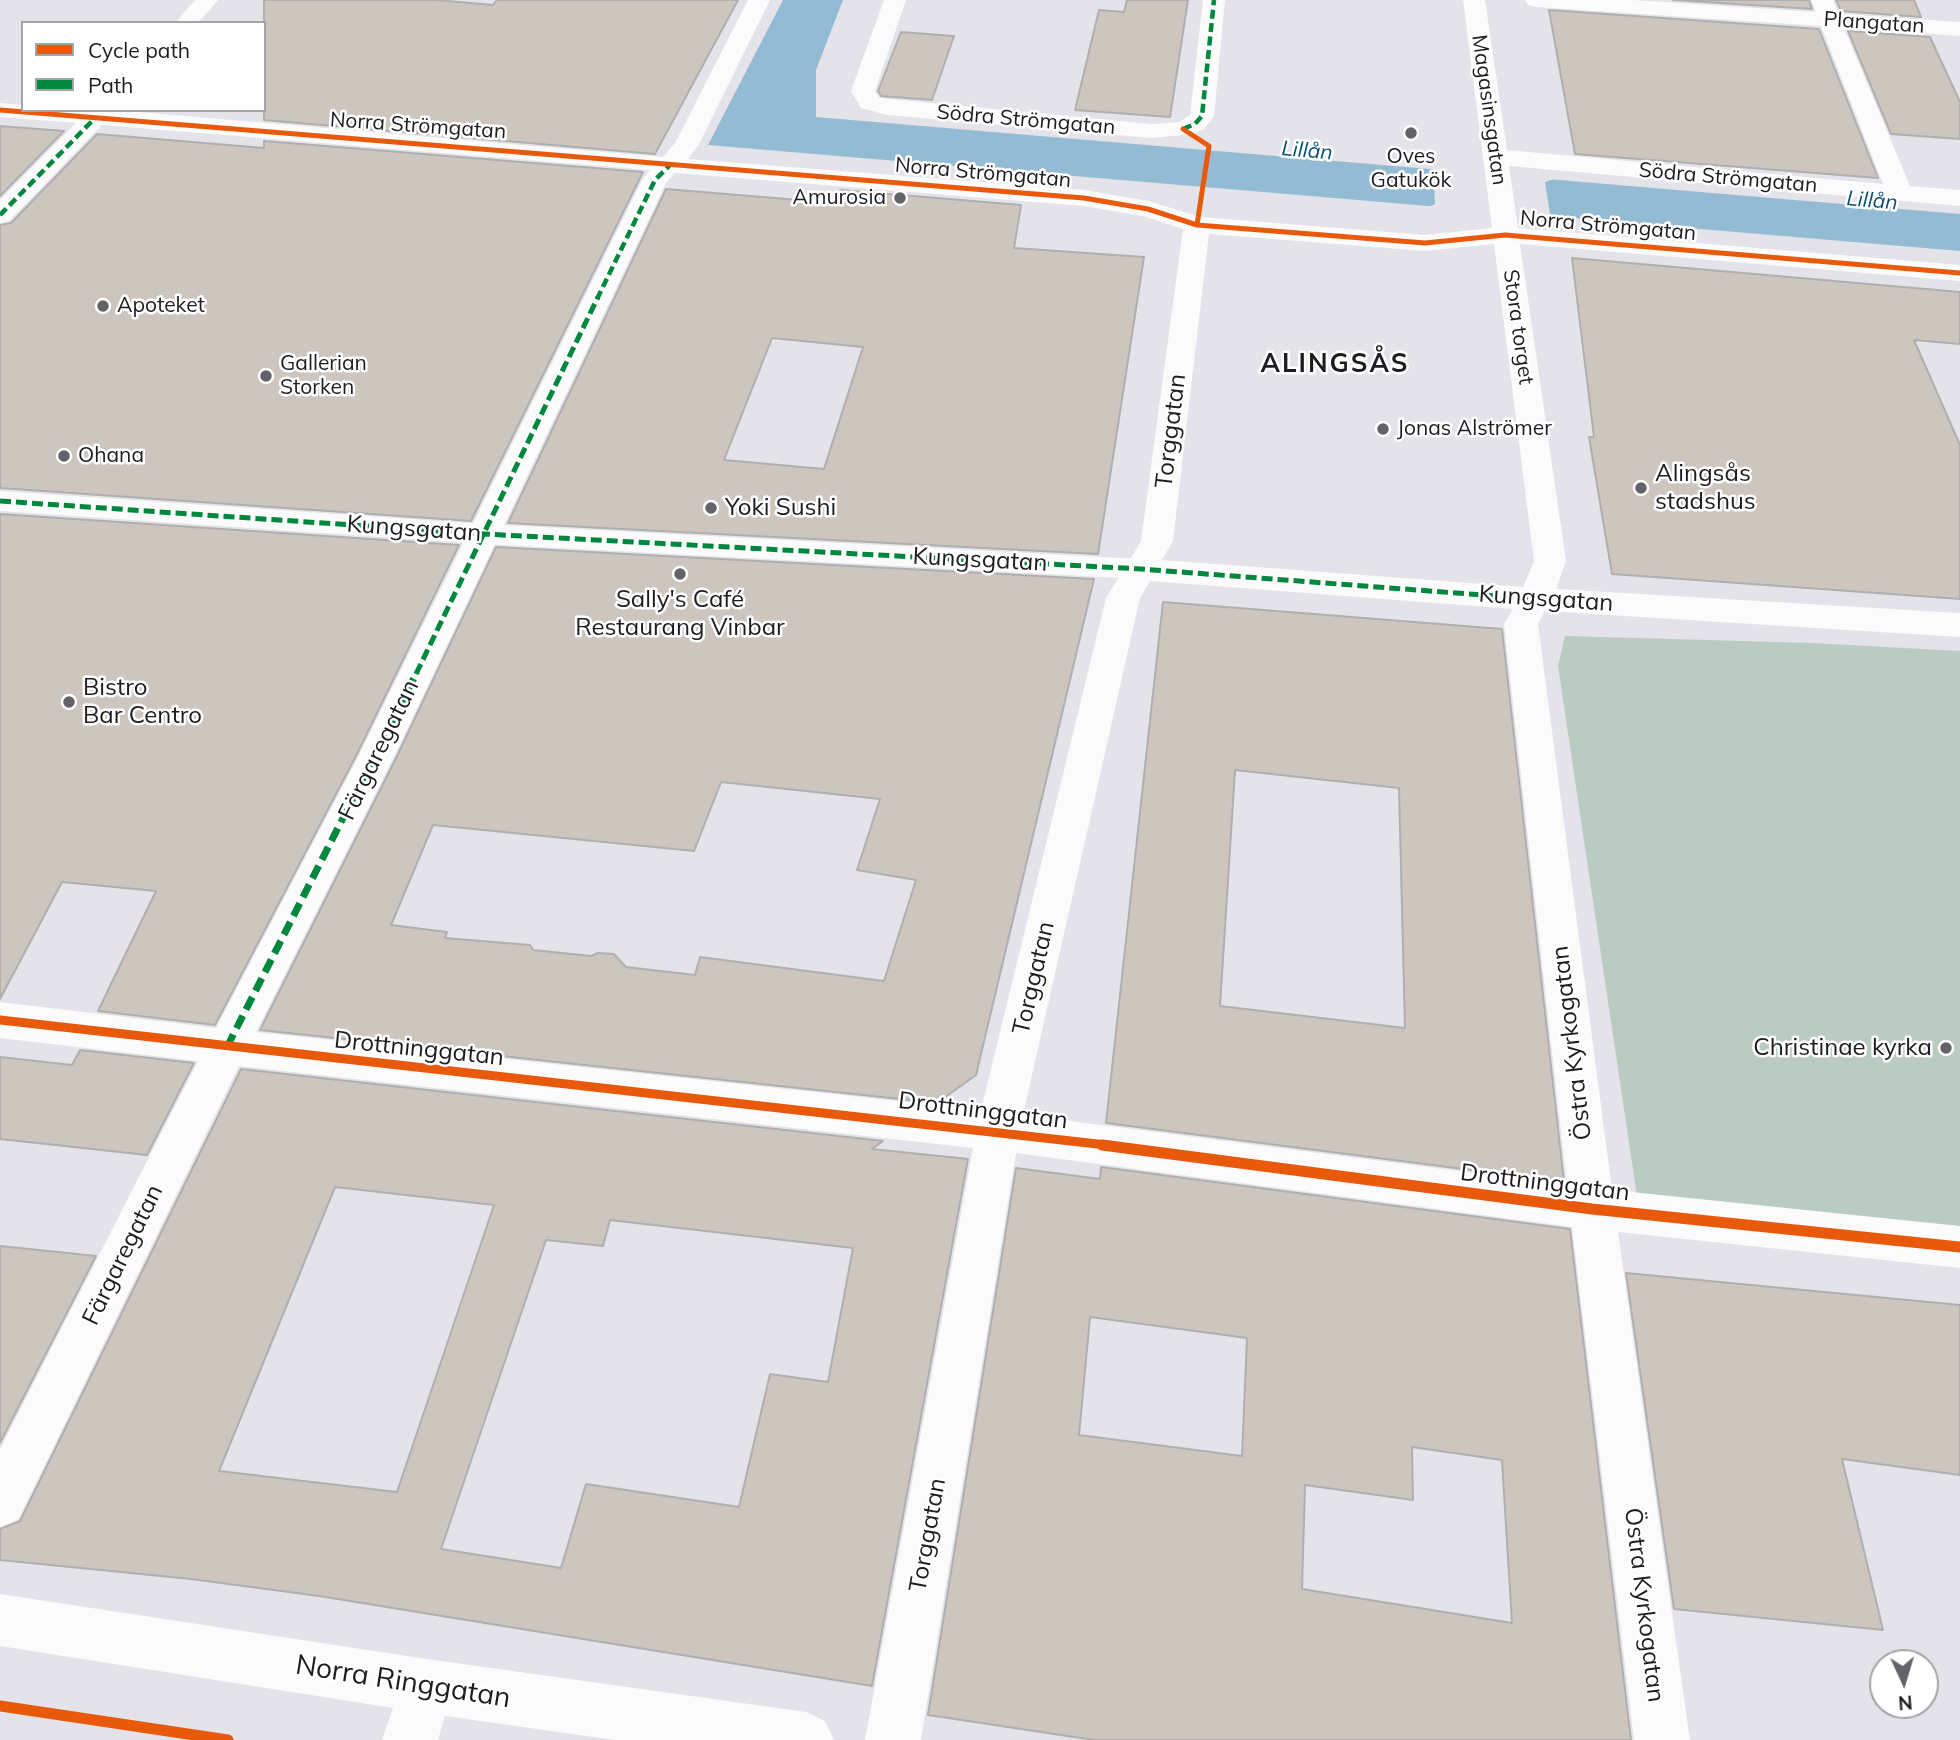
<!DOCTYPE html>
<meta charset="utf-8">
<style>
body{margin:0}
#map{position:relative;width:1960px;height:1740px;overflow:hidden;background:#e3e3e9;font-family:Mulish,sans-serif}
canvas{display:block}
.legend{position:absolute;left:21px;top:21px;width:245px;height:91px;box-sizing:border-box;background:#fff;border:2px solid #a4a4a6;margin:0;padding:9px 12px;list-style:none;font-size:21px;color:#1c1c21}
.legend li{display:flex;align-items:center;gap:14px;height:35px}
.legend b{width:35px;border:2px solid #a4a4a6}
.north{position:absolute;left:1869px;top:1649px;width:70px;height:70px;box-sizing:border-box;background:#fff;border:2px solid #a4a4a6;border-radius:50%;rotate:176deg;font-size:19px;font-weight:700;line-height:28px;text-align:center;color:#1c1c21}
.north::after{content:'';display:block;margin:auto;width:24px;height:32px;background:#626267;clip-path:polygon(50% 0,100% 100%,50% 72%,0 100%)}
</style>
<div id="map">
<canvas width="1960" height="1740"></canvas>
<ul class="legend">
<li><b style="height:9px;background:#e8590c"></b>Cycle path</li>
<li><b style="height:9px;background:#00873e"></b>Path</li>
</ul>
<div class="north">N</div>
</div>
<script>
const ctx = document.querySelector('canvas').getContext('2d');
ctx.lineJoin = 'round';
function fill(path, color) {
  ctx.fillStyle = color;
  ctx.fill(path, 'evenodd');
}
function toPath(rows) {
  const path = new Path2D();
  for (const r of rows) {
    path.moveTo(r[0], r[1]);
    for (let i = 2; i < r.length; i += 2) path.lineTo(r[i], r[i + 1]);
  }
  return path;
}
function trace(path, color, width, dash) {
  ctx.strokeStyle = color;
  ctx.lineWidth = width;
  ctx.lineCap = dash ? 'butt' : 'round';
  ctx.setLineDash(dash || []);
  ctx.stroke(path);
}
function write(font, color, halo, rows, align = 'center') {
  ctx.font = font + ' Mulish,sans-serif';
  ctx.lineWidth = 5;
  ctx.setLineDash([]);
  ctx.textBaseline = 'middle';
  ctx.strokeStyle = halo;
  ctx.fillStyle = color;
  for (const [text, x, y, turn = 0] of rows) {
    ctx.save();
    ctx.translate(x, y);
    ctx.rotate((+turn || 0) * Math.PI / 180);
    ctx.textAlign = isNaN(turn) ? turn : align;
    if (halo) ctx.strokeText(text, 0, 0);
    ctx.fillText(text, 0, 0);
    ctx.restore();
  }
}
fill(toPath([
 [1565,636,1812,643,1960,651,1960,1237,1638,1203,1558,666]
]), '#bacbc1');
fill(toPath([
 [783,0,843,0,816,70,816,117,1960,214,1960,251,708,145]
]), '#94bbd4');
fill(toPath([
 [1433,166,1559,177,1545,182,1550,214,1564,221,1424,209,1435,204]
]), '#e3e3e9');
const building = toPath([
 [264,0,436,0,493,5,497,0,738,0,655,154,264,120,264,0],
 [1127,0,1188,0,1170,117,1075,110,1099,10,1124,12,1127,0],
 [1673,0,1809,0,1812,9,1673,0],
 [1836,0,1914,0,1921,17,1841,11,1836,0],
 [1549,10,1819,29,1878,178,1575,154,1549,10],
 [1848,31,1930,37,1960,102,1960,139,1891,134,1848,31],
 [901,32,954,36,932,100,881,96,878,91,901,32],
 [0,126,64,131,0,196,0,126],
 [97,134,264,148,264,141,643,172,471,521,0,488,0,225,11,223,97,134],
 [666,189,835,203,840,190,1021,205,1014,248,1144,257,1098,554,508,523,666,189],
 [772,338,863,347,824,469,724,460,772,338],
 [1572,258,1960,292,1960,344,1914,340,1960,445,1960,599,1612,574,1589,437,1594,437,1572,258],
 [0,514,459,545,357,754,215,1025,98,1011,156,891,62,882,0,999,0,514],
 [496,547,1094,579,976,1075,937,1103,260,1030,397,756,496,547],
 [721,782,880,799,857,870,916,880,884,981,700,957,695,975,626,967,614,954,598,953,591,956,533,950,530,945,445,938,447,932,391,925,433,825,694,851,721,782],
 [1163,602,1502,629,1564,1182,1106,1123,1163,602],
 [1235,770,1399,788,1405,1028,1220,1006,1235,770],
 [80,1050,194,1063,147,1155,0,1139,0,1057,72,1065,80,1050],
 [241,1069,883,1141,872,1149,968,1159,872,1686,319,1596,191,1579,0,1560,0,1529,20,1521,241,1069],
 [335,1187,494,1205,397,1492,219,1471,335,1187],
 [610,1220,853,1248,828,1382,770,1374,739,1507,586,1484,561,1568,441,1549,546,1240,603,1246,610,1220],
 [1101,1167,1570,1229,1631,1740,1094,1740,928,1715,1016,1168,1100,1179,1101,1167],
 [1090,1317,1247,1338,1242,1456,1079,1435,1090,1317],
 [1412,1447,1502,1460,1512,1623,1302,1589,1305,1485,1413,1500,1412,1447],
 [0,1246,96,1256,0,1443,0,1246],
 [1626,1273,1960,1305,1960,1475,1842,1459,1883,1630,1674,1609,1626,1273]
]);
fill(building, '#ccc6bf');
trace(building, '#b0afb0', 2);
fill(toPath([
 [0,491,484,524,1141,559,1152,562,1157,569,1152,576,1141,579,484,544,0,511,0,491]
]), '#fbfbfc');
fill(toPath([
 [195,0,218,0,198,23,175,23,195,0],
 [748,0,770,0,698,146,688,159,1084,190,1148,201,1200,217,1425,235,1492,228,1463,0,1485,0,1507,150,1883,184,1821,26,1536,7,1528,5,1525,0,1633,0,1816,12,1811,0,1833,0,1839,14,1960,22,1960,36,1844,28,1910,186,1960,190,1960,206,1509,166,1518,228,1960,265,1960,281,1520,244,1566,561,1556,589,1960,613,1960,637,1545,611,1538,624,1612,1190,1960,1226,1960,1268,1618,1232,1690,1740,1634,1740,1572,1227,1016,1153,921,1740,865,1740,973,1148,239,1066,18,1520,0,1527,0,1449,198,1061,0,1038,0,1002,216,1028,359,755,642,180,650,170,102,125,9,221,0,223,0,200,76,123,0,117,0,103,23,105,23,110,115,110,663,157,675,143,748,0],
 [675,173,1084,206,1143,216,1183,229,1141,541,1106,598,981,1110,256,1032,395,755,666,183,675,173],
 [1209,234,1425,251,1494,244,1534,561,1523,587,1162,560,1173,541,1209,234],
 [1150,581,1513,609,1504,624,1567,1185,1023,1115,1140,598,1150,581],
 [884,0,906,0,875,91,879,98,1152,124,1179,122,1190,115,1203,0,1225,0,1214,116,1204,129,1192,134,1152,138,887,115,861,108,851,91,884,0],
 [0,1594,427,1659,806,1712,825,1721,834,1740,615,1740,445,1716,438,1740,382,1740,393,1708,0,1646,0,1594]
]), '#fbfbfc');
trace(toPath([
 [1183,129,1195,124,1202,116,1214,0],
 [0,215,95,118],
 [597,299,655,180,670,165]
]), '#00873e', 4.5, [9, 4.5]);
trace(toPath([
 [0,501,484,534,1141,569,1535,599],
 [416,674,598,297]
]), '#00873e', 5, [11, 5]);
trace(toPath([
 [227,1047,417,672]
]), '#00873e', 7, [14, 7]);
trace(toPath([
 [0,110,1084,198,1148,209,1197,225,1425,243,1505,235,1960,273],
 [1183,129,1209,146,1197,225]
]), '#e8590c', 5);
trace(toPath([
 [0,1020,1115,1146]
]), '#e8590c', 9);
trace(toPath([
 [1102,1145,1592,1209,1960,1247],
 [0,1706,228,1740]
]), '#e8590c', 11);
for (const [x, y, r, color] of [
 [1411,133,7,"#626267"],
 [900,198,7,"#626267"],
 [103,306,7,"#626267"],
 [266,376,7,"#626267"],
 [1383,429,7,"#626267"],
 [64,456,7,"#626267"],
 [1641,488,7,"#626267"],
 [711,508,7,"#626267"],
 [680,574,7,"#626267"],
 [69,702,7,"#626267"],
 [1946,1048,7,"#626267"]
]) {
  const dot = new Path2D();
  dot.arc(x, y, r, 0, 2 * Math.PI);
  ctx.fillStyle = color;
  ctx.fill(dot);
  trace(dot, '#fff', 2.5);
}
write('21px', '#1c1c21', '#fff', [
 ["Plangatan",1874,23,4],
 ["Magasinsgatan",1489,110,82],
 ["Södra Strömgatan",1026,120,5],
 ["Norra Strömgatan",418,126,4],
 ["Norra Strömgatan",983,173,5],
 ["Södra Strömgatan",1728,178,5],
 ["Norra Strömgatan",1608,226,5],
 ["Stora torget",1518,327,82]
]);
write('italic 21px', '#075172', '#fff', [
 ["Lillån",1307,151,5],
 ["Lillån",1872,201,5]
]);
write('21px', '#1c1c21', '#fff', [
 ["Oves",1411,157,"center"],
 ["Gatukök",1411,181,"center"],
 ["Amurosia",886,198,"right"],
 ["Apoteket",117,306],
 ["Gallerian",280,364],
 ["Storken",280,388],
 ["Jonas Alströmer",1397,429],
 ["Ohana",78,456]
], 'left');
write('24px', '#1c1c21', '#fff', [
 ["Torggatan",1171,431,-83],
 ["Kungsgatan",414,529,4],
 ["Kungsgatan",980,560,3],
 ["Kungsgatan",1546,599,4],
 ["Färgaregatan",379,750,-64],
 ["Torggatan",1034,978,-77],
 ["Östra Kyrkogatan",1572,1043,-97],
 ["Drottninggatan",419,1049,6],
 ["Drottninggatan",983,1111,7],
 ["Drottninggatan",1545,1183,7],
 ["Färgaregatan",123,1255,-64],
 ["Torggatan",928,1535,-80],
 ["Östra Kyrkogatan",1644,1605,83]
]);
write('24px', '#1c1c21', '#fff', [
 ["Alingsås",1655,474],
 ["stadshus",1655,502],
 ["Yoki Sushi",725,508],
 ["Sally's Café",680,600,"center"],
 ["Restaurang Vinbar",680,628,"center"],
 ["Bistro",83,688],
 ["Bar Centro",83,716],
 ["Christinae kyrka",1932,1048,"right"]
], 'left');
ctx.letterSpacing = '2px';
write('bold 26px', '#1c1c21', '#fff', [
 ["ALINGSÅS",1335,364]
]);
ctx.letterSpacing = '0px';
write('28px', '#1c1c21', '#fff', [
 ["Norra Ringgatan",403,1682,9]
]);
</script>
